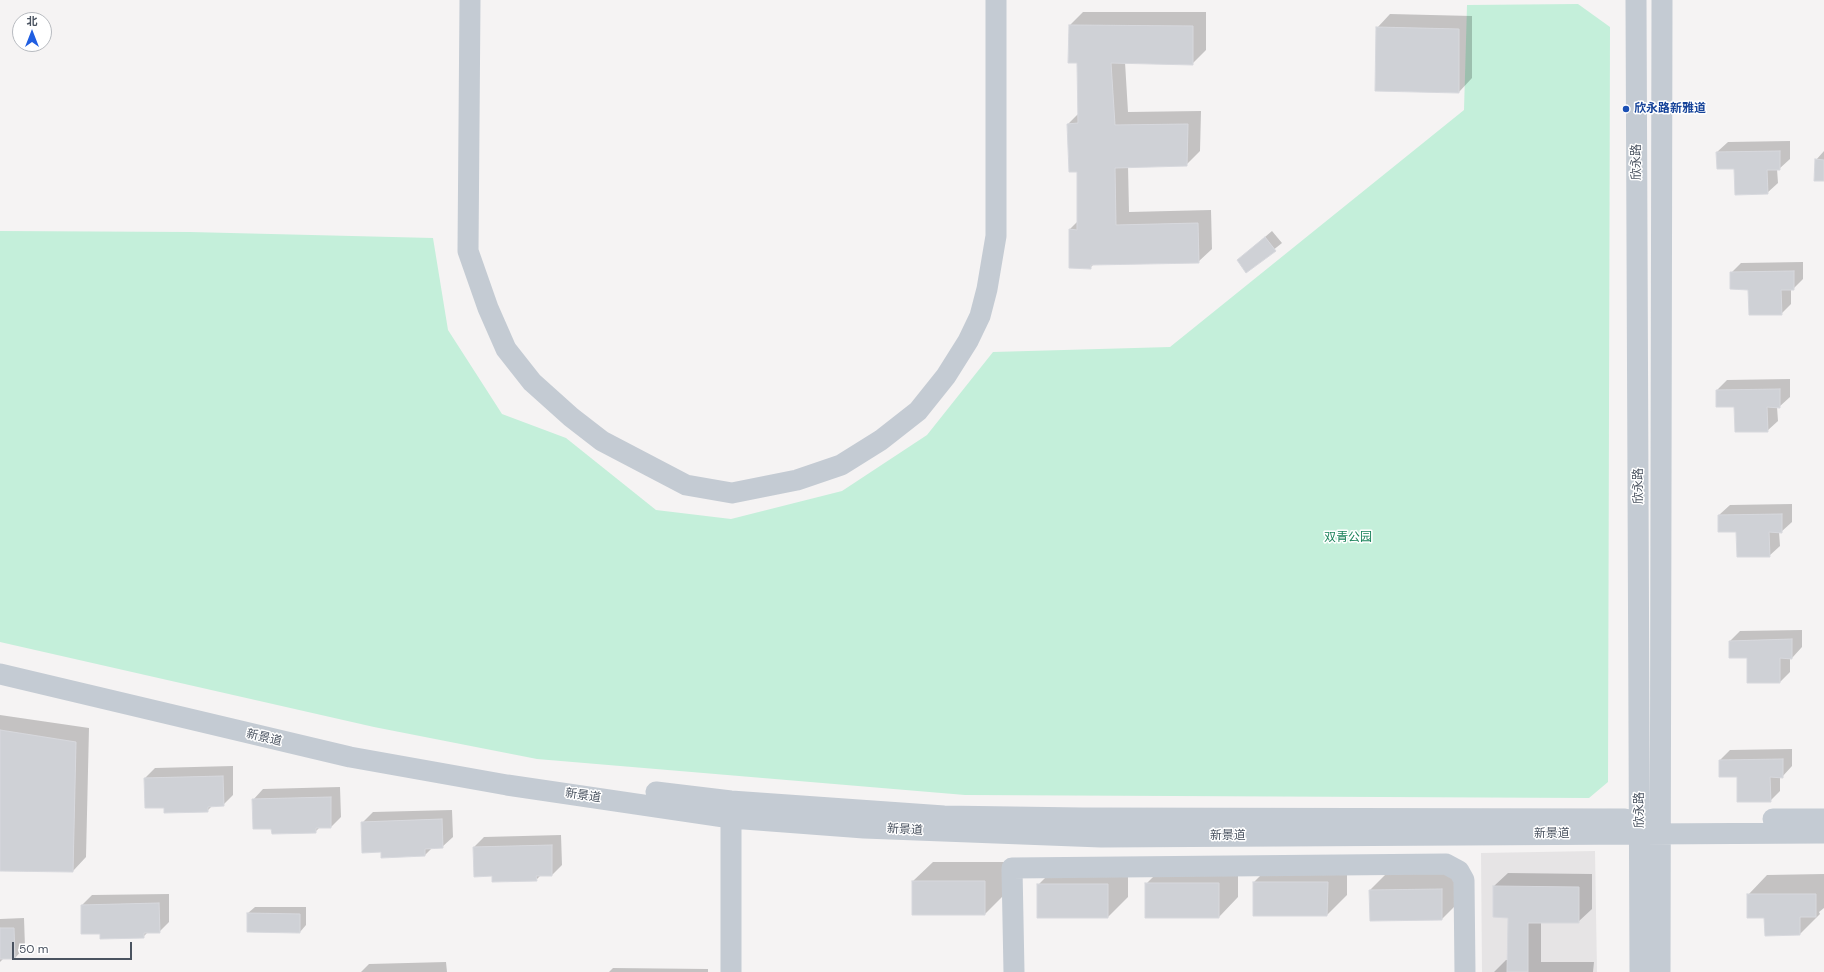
<!DOCTYPE html>
<meta charset="utf-8">
<style>
body{margin:0}
#map{position:relative;width:1824px;height:972px;overflow:hidden;background:#f5f3f3;font-family:"DM Sans","Noto Sans SC",sans-serif}
canvas{display:block}
.north{position:absolute;left:12px;top:12px;width:40px;height:40px;box-sizing:border-box;background:#fff;border:1px solid #b7babf;border-radius:50%;rotate:0deg;font-size:11px;font-weight:700;line-height:16px;text-align:center;color:#4a5360}
.north::after{content:'';display:block;margin:auto;width:14px;height:18px;background:#205ee1;clip-path:polygon(50% 0,100% 100%,50% 72%,0 100%)}
.scale{position:absolute;left:12px;top:942px;width:120px;height:18px;box-sizing:border-box;border:2px solid #4a5360;border-top:0;padding-left:5px;font-size:12px;line-height:14px;white-space:nowrap;color:#4a5360;-webkit-text-stroke:3px #fff;paint-order:stroke}
</style>
<div id="map">
<canvas width="1824" height="972"></canvas>
<div class="north">北</div>
<div class="scale">50 m</div>
</div>
<script>
const ctx = document.querySelector('canvas').getContext('2d');
ctx.lineJoin = 'round';
function fill(path, color) {
  ctx.fillStyle = color;
  ctx.fill(path, 'evenodd');
}
function toPath(rows) {
  const path = new Path2D();
  for (const r of rows) {
    path.moveTo(r[0], r[1]);
    for (let i = 2; i < r.length; i += 2) path.lineTo(r[i], r[i + 1]);
  }
  return path;
}
function trace(path, color, width, dash) {
  ctx.strokeStyle = color;
  ctx.lineWidth = width;
  ctx.lineCap = dash ? 'butt' : 'round';
  ctx.setLineDash(dash || []);
  ctx.stroke(path);
}
function write(font, color, halo, rows, align = 'center') {
  ctx.font = font + ' "DM Sans","Noto Sans SC",sans-serif';
  ctx.lineWidth = 3;
  ctx.setLineDash([]);
  ctx.textBaseline = 'middle';
  ctx.strokeStyle = halo;
  ctx.fillStyle = color;
  for (const [text, x, y, turn = 0] of rows) {
    ctx.save();
    ctx.translate(x, y);
    ctx.rotate((+turn || 0) * Math.PI / 180);
    ctx.textAlign = isNaN(turn) ? turn : align;
    if (halo) ctx.strokeText(text, 0, 0);
    ctx.fillText(text, 0, 0);
    ctx.restore();
  }
}
fill(toPath([
 [1595,851,1597,972,1482,972,1481,853]
]), '#e6e4e5');
fill(toPath([
 [1578,4,1610,27,1608,782,1589,798,965,795,537,759,374,727,0,642,0,231,190,232,433,238,448,330,502,414,566,438,656,510,731,519,842,491,927,435,993,352,1170,347,1464,110,1467,5]
]), '#c4efda');
fill(toPath([
 [1083,12,1206,12,1206,50,1192,64,1125,62,1128,112,1201,111,1200,151,1186,165,1128,166,1129,212,1211,210,1212,249,1198,262,1094,264,1090,268,1070,229,1078,221,1078,171,1070,171,1068,124,1079,113,1078,62,1070,25],
 [1390,14,1472,16,1472,78,1459,92,1377,28],
 [1790,141,1790,159,1779,169,1777,169,1778,183,1767,193,1717,152,1728,142],
 [1824,151,1824,180,1816,160],
 [1272,231,1282,243,1247,271,1238,260],
 [1803,262,1803,279,1793,289,1791,289,1791,304,1781,314,1731,273,1741,263],
 [1790,379,1790,397,1779,407,1777,407,1778,421,1767,431,1717,390,1727,380],
 [1792,504,1792,522,1781,532,1779,532,1780,546,1769,556,1719,515,1730,505],
 [1802,630,1802,647,1792,658,1790,657,1790,672,1780,682,1748,657,1730,657,1730,641,1740,631],
 [0,715,89,728,86,857,73,871,0,870],
 [1792,749,1792,766,1782,777,1780,777,1780,791,1770,801,1738,776,1720,776,1720,760,1730,750],
 [233,766,233,795,223,805,212,806,207,811,145,778,155,768],
 [340,787,341,817,331,827,320,827,315,832,272,828,253,800,263,789],
 [452,810,453,837,442,847,432,848,425,855,382,851,362,823,373,812],
 [561,835,562,865,552,875,541,875,536,880,493,875,474,847,484,837],
 [933,862,1005,862,1005,894,985,914,913,914,913,881],
 [1274,862,1347,863,1347,895,1327,915,1254,882],
 [1166,864,1238,864,1238,897,1219,917,1146,884],
 [1058,865,1128,865,1128,897,1108,917,1038,885],
 [1390,870,1461,870,1462,899,1442,919,1370,890],
 [1508,873,1592,874,1592,909,1578,922,1541,922,1541,962,1594,962,1593,972,1494,972,1506,960,1509,960,1509,917,1494,886],
 [1824,874,1824,908,1819,912,1820,914,1800,934,1765,917,1748,895,1767,875],
 [169,894,169,922,159,932,148,932,143,937,101,933,82,905,92,895],
 [255,907,306,907,306,925,300,932,248,913],
 [24,918,25,947,15,958,4,958,0,962,0,919],
 [446,962,447,972,361,972,369,964],
 [613,968,708,969,708,972,609,972]
]), '#0003');
const building = toPath([
 [1069,25,1193,26,1193,65,1111,63,1115,125,1188,124,1187,166,1115,168,1116,225,1198,223,1199,263,1091,265,1091,269,1069,268,1069,229,1077,230,1077,172,1069,172,1067,124,1078,123,1077,63,1068,63,1069,25],
 [1376,27,1459,29,1459,93,1375,91,1376,27],
 [1780,151,1780,170,1767,170,1768,194,1735,195,1734,169,1717,169,1716,152,1780,151],
 [1815,159,1824,160,1824,181,1814,181,1815,159],
 [1265,237,1276,251,1246,273,1237,260,1265,237],
 [1794,271,1794,290,1781,290,1782,315,1749,315,1748,290,1730,289,1730,272,1794,271],
 [1780,389,1780,408,1767,407,1768,432,1735,432,1734,407,1716,407,1716,390,1780,389],
 [1782,514,1782,533,1769,532,1770,557,1737,557,1736,532,1718,532,1718,515,1782,514],
 [1792,639,1792,659,1780,658,1780,683,1747,683,1747,658,1729,658,1729,641,1792,639],
 [0,730,76,742,73,872,0,871,0,730],
 [1783,759,1783,778,1770,777,1771,802,1737,802,1737,777,1719,777,1719,760,1783,759],
 [223,776,224,806,208,807,208,812,164,813,164,808,145,808,144,778,223,776],
 [331,797,331,828,316,828,316,833,272,834,271,829,253,829,252,799,331,797],
 [442,819,443,848,425,849,425,856,381,858,381,852,362,853,361,822,442,819],
 [552,845,552,876,536,876,537,881,492,882,492,876,474,877,473,847,552,845],
 [912,881,985,881,985,915,912,915,912,881],
 [1253,882,1328,882,1327,916,1253,916,1253,882],
 [1145,883,1219,883,1219,918,1145,918,1145,883],
 [1037,884,1108,884,1108,918,1037,918,1037,884],
 [1493,886,1579,887,1579,923,1528,923,1528,972,1507,972,1508,918,1493,917,1493,886],
 [1442,889,1442,920,1370,921,1369,890,1442,889],
 [1747,894,1816,894,1816,917,1800,917,1800,935,1765,936,1764,918,1747,918,1747,894],
 [159,903,160,933,144,933,144,938,100,939,100,934,81,934,81,905,159,903],
 [247,913,300,914,300,933,247,932,247,913],
 [0,928,14,928,15,959,0,959,0,928]
]);
fill(building, '#cfd1d6');
trace(building, '#d7d8dd', 1);
trace(toPath([
 [470,0,468,251,488,308,506,349,532,382,571,417,602,441,686,485,732,493,797,480,841,465,881,440,918,411,946,376,968,341,980,316,987,289,996,236,996,0],
 [1636,0,1640,972],
 [0,674,350,757,507,785,731,818,864,828,1101,837,1824,833],
 [656,792,731,801,944,816,1082,818,1625,819],
 [1773,819,1824,819],
 [731,972,731,805],
 [1014,972,1012,868,1446,864,1459,871,1464,880,1465,972],
 [1660,972,1662,0]
]), '#c4cbd3', 21);
for (const [x, y, r, color] of [
 [1626,109,4,"#1a4fb4"]
]) {
  const dot = new Path2D();
  dot.arc(x, y, r, 0, 2 * Math.PI);
  ctx.fillStyle = color;
  ctx.fill(dot);
  trace(dot, '#fff', 1.5);
}
write('bold 12px', '#164399', '#fff', [
 ["欣永路新雅道",1634,109]
], 'left');
write('12px', '#4a5360', '#fff', [
 ["欣永路",1637,162,-90],
 ["欣永路",1639,486,-90],
 ["新景道",264,738,13],
 ["新景道",583,796,8],
 ["欣永路",1640,810,-90],
 ["新景道",905,830,3],
 ["新景道",1552,834],
 ["新景道",1228,836]
]);
write('12px', '#1a825a', '#fff', [
 ["双青公园",1348,538]
]);
</script>
